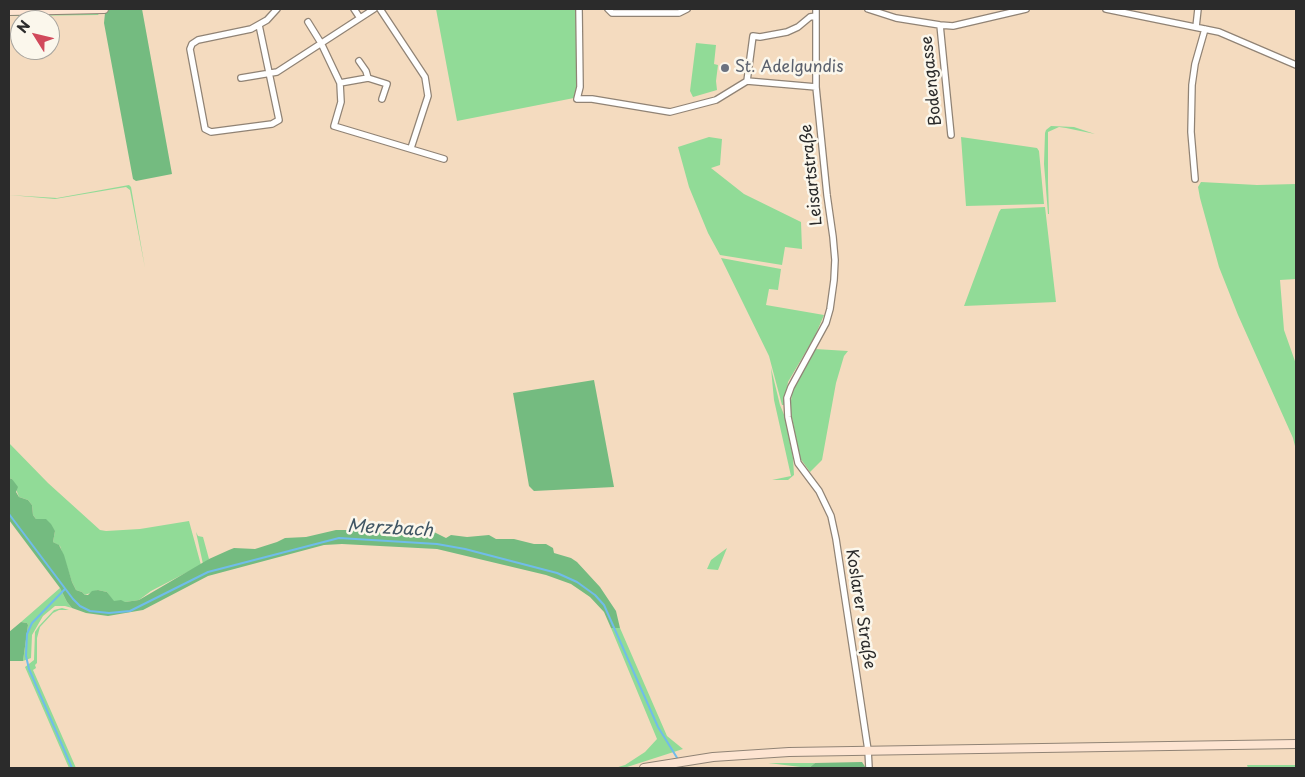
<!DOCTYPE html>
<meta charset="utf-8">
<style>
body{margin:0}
#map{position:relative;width:1305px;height:777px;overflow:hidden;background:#f4dbbf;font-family:"Playpen Sans",sans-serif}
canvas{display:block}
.frame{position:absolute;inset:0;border:10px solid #2b2b2b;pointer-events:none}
.north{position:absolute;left:10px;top:10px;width:50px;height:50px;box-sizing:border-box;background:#fbf7ec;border:1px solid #a8a59f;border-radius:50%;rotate:306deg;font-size:14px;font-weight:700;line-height:20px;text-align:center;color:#2b2b2b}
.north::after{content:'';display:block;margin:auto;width:18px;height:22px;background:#d1495b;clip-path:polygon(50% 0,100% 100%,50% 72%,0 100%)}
</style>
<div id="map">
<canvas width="1305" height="777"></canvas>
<div class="frame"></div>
<div class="north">N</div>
</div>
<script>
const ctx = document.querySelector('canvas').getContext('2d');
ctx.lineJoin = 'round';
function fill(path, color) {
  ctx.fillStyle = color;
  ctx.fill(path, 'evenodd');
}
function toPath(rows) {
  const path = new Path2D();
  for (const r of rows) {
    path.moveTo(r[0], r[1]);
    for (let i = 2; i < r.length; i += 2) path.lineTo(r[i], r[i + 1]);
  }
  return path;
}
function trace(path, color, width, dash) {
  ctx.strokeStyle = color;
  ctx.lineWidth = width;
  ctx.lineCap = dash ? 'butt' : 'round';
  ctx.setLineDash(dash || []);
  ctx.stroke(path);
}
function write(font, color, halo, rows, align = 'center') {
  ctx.font = font + ' "Playpen Sans",sans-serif';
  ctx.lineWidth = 5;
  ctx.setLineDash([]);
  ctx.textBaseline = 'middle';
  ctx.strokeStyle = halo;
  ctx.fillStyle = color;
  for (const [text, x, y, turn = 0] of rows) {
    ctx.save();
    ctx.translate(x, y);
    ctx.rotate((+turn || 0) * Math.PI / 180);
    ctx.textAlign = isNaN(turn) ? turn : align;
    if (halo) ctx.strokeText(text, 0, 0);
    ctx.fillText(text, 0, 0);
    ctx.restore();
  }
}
fill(toPath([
 [436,9,577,9,579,88,574,98,457,121],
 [95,12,99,15,11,16,11,14],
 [696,43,716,45,714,64,718,65,716,81,717,90,693,97,690,91],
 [1051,126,1074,127,1095,134,1066,128,1059,127,1048,132,1048,183,1049,214,1048,214,1044,164,1045,133,1046,130],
 [709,137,722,139,720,165,711,168,744,194,801,222,802,249,785,247,782,265,720,255,708,233,689,187,678,147],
 [961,137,1037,148,1039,151,1044,204,966,206],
 [1201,182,1257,185,1296,184,1296,279,1280,280,1284,330,1296,364,1296,450,1293,438,1238,315,1219,267,1200,198,1198,187],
 [129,185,131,187,145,268,130,190,126,187,55,199,9,195,57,198],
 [1045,207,1056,302,964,306,999,212,1001,209],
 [721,258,781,269,778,290,769,289,766,305,824,315,815,336,788,382,784,405,782,405,769,356],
 [815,349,848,351,844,356,836,383,822,460,810,472,800,458,790,408,792,393,796,381],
 [771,368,780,405,785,417,793,458,794,475,788,480,772,480,791,476,774,400],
 [9,443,48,483,100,530,106,531,140,529,189,521,201,565,151,591,139,600,125,602,113,601,107,592,98,590,85,595,82,592,76,590,72,582,60,546,53,542,55,531,36,519,33,515,32,505,28,500,19,497,12,479,9,478],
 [196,532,198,536,203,537,209,559,203,564],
 [727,548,718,570,707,569,711,560],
 [60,588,67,602,72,608,65,606,55,606,43,616,32,635,31,658,23,661,28,625,27,623,21,622],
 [62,608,69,610,59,610,53,613,40,627,37,638,37,663,35,665,36,668,33,670,76,768,69,768,25,667,34,660,35,632,39,626,54,610],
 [611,628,620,628,667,736,683,749,624,768,615,768,625,765,645,752,657,739],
 [768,763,815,763,809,768],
 [1247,765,1295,765,1296,768,1248,768]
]), '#91db97');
fill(toPath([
 [123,9,142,9,172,174,136,181,133,179,104,23,105,13,109,10],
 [594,380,614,487,534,491,529,486,513,393],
 [9,478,12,479,18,487,16,492,19,497,28,500,32,505,33,515,36,519,46,519,51,524,55,531,53,542,59,545,64,555,72,582,76,590,82,592,85,595,88,595,92,591,98,590,107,592,114,601,121,600,125,602,139,600,209,559,229,550,234,548,255,549,277,542,285,538,306,537,336,530,359,530,385,533,395,530,410,533,416,531,428,534,434,532,446,538,451,535,467,537,489,535,496,539,514,539,534,544,546,544,553,548,554,553,571,558,577,562,600,587,616,611,620,628,611,628,604,612,590,597,571,584,546,575,437,549,342,544,324,545,309,549,208,576,143,610,108,616,86,613,72,608,67,602,60,588,9,520],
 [21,622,27,623,28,625,23,661,9,661,9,632],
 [862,762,866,768,809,768,815,763]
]), '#74bb80');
trace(toPath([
 [9,514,73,599,80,606,90,611,109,613,130,611,208,572,339,538,437,544,465,549,557,573,577,582,595,595,604,605,658,727,679,761],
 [65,589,32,623,27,634,26,656,29,669,72,768]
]), '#70bcea', 2);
const street = toPath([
 [354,9,360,18],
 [380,9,425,77,428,96,411,148],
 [579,9,580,87,577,99,592,99,670,112,716,100,747,81,816,87],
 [608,9,612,13,679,13,687,9],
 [816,9,816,87,827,195,833,237,835,260,834,280,830,309,826,323,791,387,787,398,788,417,798,463,819,491,831,516,836,539,859,690,868,750,869,768],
 [868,9,896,18,940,25,953,26,1026,9],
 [1106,9,1219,32,1296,65],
 [308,22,321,43,340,83,341,102,334,126,444,159],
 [259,25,279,120,272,124,211,132,205,129,190,49,192,44,198,40,251,29,267,20,277,9],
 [940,25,951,135],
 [1196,27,1198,9],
 [359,61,366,71,368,78],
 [241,78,277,72,374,9],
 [747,81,753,36,760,37,787,32,798,27,810,17,816,16],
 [340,83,368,78,387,84,382,99],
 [1195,179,1191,132,1192,85,1195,64,1205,29]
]);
const secondary = toPath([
 [9,11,104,9],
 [644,768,713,757,789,752,1296,744]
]);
trace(street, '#908375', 8);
trace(secondary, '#908375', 10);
trace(street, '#fff', 5.5);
trace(secondary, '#fde4d1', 8);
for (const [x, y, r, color] of [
 [725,68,5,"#6b7280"]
]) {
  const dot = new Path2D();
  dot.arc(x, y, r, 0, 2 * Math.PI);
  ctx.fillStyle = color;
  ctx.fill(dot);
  trace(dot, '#fbf7ec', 2);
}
write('16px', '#5b616d', '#fbf7ec', [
 ["St. Adelgundis",735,68]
], 'left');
write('16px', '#2b2b2b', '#fbf7ec', [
 ["Bodengasse",932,81,-96],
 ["Leisartstraße",812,175,-96],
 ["Koslarer Straße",860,609,81]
]);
write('italic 18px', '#405664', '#fbf7ec', [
 ["Merzbach",390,529,3]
]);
</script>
